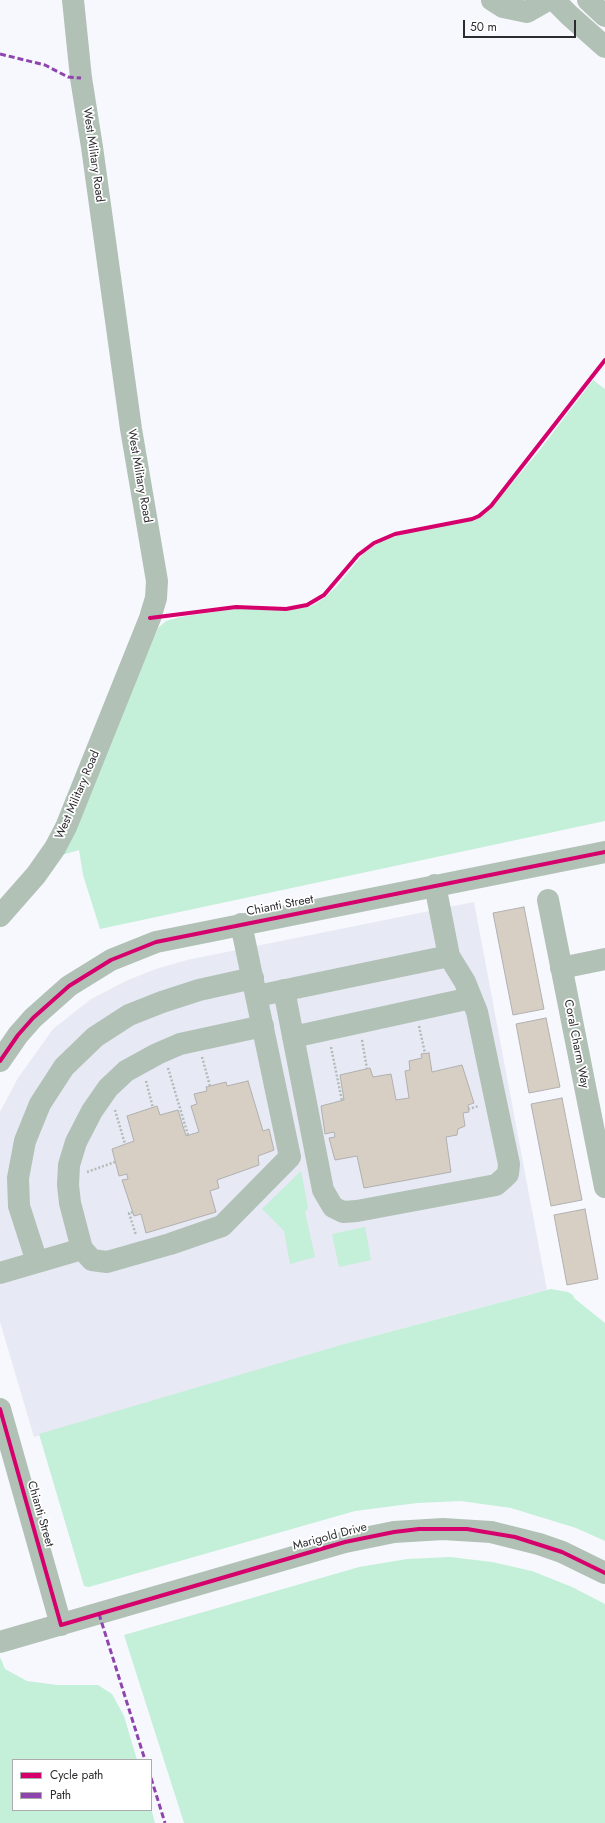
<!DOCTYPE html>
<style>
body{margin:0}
#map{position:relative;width:605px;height:1823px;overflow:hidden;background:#f7f8fd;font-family:Jost,sans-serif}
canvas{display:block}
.legend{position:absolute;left:12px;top:1759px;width:140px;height:52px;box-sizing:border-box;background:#fff;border:1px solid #ababac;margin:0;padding:5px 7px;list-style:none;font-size:12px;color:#2c2c30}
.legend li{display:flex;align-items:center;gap:8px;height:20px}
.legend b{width:20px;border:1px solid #ababac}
.scale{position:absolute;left:463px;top:20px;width:113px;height:18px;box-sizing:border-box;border:2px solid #2c2c30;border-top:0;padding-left:5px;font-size:12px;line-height:14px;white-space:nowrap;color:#2c2c30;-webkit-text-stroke:3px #fff;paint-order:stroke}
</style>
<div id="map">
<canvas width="605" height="1823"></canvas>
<ul class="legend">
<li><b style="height:5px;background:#d6006c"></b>Cycle path</li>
<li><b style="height:5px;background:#8e44ad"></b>Path</li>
</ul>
<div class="scale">50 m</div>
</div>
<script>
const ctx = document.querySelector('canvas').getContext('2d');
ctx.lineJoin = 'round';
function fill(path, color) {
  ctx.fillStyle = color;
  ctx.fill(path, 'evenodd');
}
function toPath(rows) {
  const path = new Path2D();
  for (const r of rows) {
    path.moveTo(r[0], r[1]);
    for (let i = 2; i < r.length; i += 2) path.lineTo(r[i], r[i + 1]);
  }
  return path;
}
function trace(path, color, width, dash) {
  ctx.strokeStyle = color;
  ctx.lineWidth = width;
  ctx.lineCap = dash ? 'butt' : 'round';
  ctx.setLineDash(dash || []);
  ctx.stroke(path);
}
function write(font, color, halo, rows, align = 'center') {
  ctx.font = font + ' Jost,sans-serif';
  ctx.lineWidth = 3.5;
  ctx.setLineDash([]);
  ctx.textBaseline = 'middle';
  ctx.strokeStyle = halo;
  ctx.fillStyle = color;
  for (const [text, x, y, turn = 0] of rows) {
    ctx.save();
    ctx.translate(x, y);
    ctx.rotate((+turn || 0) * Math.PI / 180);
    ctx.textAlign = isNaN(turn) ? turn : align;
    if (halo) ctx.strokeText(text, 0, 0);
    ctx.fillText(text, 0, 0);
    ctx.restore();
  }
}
fill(toPath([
 [474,902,547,1290,344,1344,34,1437,0,1322,0,1112,18,1078,53,1029,91,999,128,980,156,969,187,960]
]), '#e7e9f4');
fill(toPath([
 [593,380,605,389,605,821,100,929,83,875,79,850,62,855,158,628,166,621,180,617,240,608,287,610,311,606,323,599,336,587,364,553,382,540,421,529,468,520,483,515,492,507,539,451],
 [301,1171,308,1208,305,1212,315,1257,290,1264,284,1231,262,1209],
 [365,1227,371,1260,339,1267,332,1234],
 [551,1289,568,1292,573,1295,574,1298,605,1323,605,1541,576,1528,511,1508,461,1501,417,1503,355,1511,89,1587,84,1586,39,1434,344,1344],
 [450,1557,492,1562,532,1571,572,1587,605,1604,605,1823,184,1823,124,1635,359,1567,407,1559],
 [0,1657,5,1669,27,1681,57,1685,98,1685,112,1694,124,1716,137,1760,13,1760,13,1810,151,1810,151,1808,155,1823,0,1823]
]), '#c4efd8');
const building = toPath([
 [524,907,544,1009,513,1015,493,913,524,907],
 [546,1018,560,1087,529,1093,516,1024,546,1018],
 [429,1053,432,1072,462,1065,474,1103,468,1105,469,1112,463,1113,465,1126,458,1129,457,1135,446,1137,451,1172,364,1188,357,1156,335,1160,329,1138,335,1137,334,1132,325,1134,321,1106,344,1100,340,1075,370,1068,373,1077,391,1074,396,1100,409,1098,405,1071,410,1070,409,1061,422,1058,421,1054,429,1053],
 [248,1081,263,1131,269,1129,274,1150,258,1156,259,1165,217,1180,219,1188,210,1191,216,1212,146,1233,141,1214,134,1216,122,1180,128,1179,127,1174,119,1176,112,1149,134,1141,127,1116,157,1106,160,1115,178,1110,186,1136,199,1132,191,1106,197,1104,194,1094,207,1091,206,1087,226,1082,227,1086,248,1081],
 [562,1098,582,1200,551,1206,531,1104,562,1098],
 [585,1209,598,1279,567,1285,554,1215,585,1209]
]);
fill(building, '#d7cfc3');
trace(building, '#b1b0b1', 1);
trace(toPath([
 [419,1026,425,1053],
 [362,1040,367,1069],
 [331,1047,342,1101],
 [202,1057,210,1086],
 [168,1068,188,1135],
 [146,1081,153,1108],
 [468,1109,479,1106],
 [115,1110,125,1144],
 [87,1172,115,1162],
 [133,1212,129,1213,136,1235]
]), '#b2bcb6', 2.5, [2, 2]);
trace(toPath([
 [492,0,503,7,527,12,548,0],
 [554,0,569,15,605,47],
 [588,0,605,16],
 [435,885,449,956],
 [548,900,605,1187],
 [0,916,36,875,55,848,66,827,150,618,156,598,157,581,131,429,92,147,81,78,73,0],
 [561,968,605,959],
 [257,996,449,956,465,982,477,1012,509,1164,508,1174,504,1178,496,1185,357,1211,343,1212,333,1207,323,1190,284,990],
 [293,1037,471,998],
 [0,1061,18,1035,33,1018,69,986,111,960,156,942,605,852],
 [82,1249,70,1203,68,1185,69,1165,76,1142,92,1111,108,1088,126,1071,157,1054,180,1044,263,1026],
 [37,1262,19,1206,18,1178,25,1141,40,1104,64,1067,95,1037,129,1015,162,1002,199,990,253,978],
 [0,1273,82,1249,92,1260,107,1262,170,1244,222,1226,290,1157,241,924],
 [0,1409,61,1625],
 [0,1642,345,1542,394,1532,443,1529,491,1532,539,1544,562,1552,605,1573]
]), '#b1c1b6', 22);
trace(toPath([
 [0,54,45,65,68,77,81,78],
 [99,1614,145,1760],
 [151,1778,165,1823]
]), '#8e44ad', 3, [6, 3]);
trace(toPath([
 [150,618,236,607,286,609,307,605,324,595,358,555,374,543,395,534,472,519,479,516,491,506,605,360],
 [0,1061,18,1035,33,1018,69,986,111,960,156,942,605,852],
 [0,1409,61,1625,345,1542,394,1532,419,1529,467,1529,515,1537,562,1552,605,1573]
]), '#d6006c', 4);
write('12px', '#2c2c30', '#fff', [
 ["West Military Road",93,155,82],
 ["West Military Road",139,476,80],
 ["West Military Road",78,795,-67],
 ["Chianti Street",280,906,-11],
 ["Coral Charm Way",576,1044,79],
 ["Chianti Street",40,1514,74],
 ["Marigold Drive",330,1537,-15]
]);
</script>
